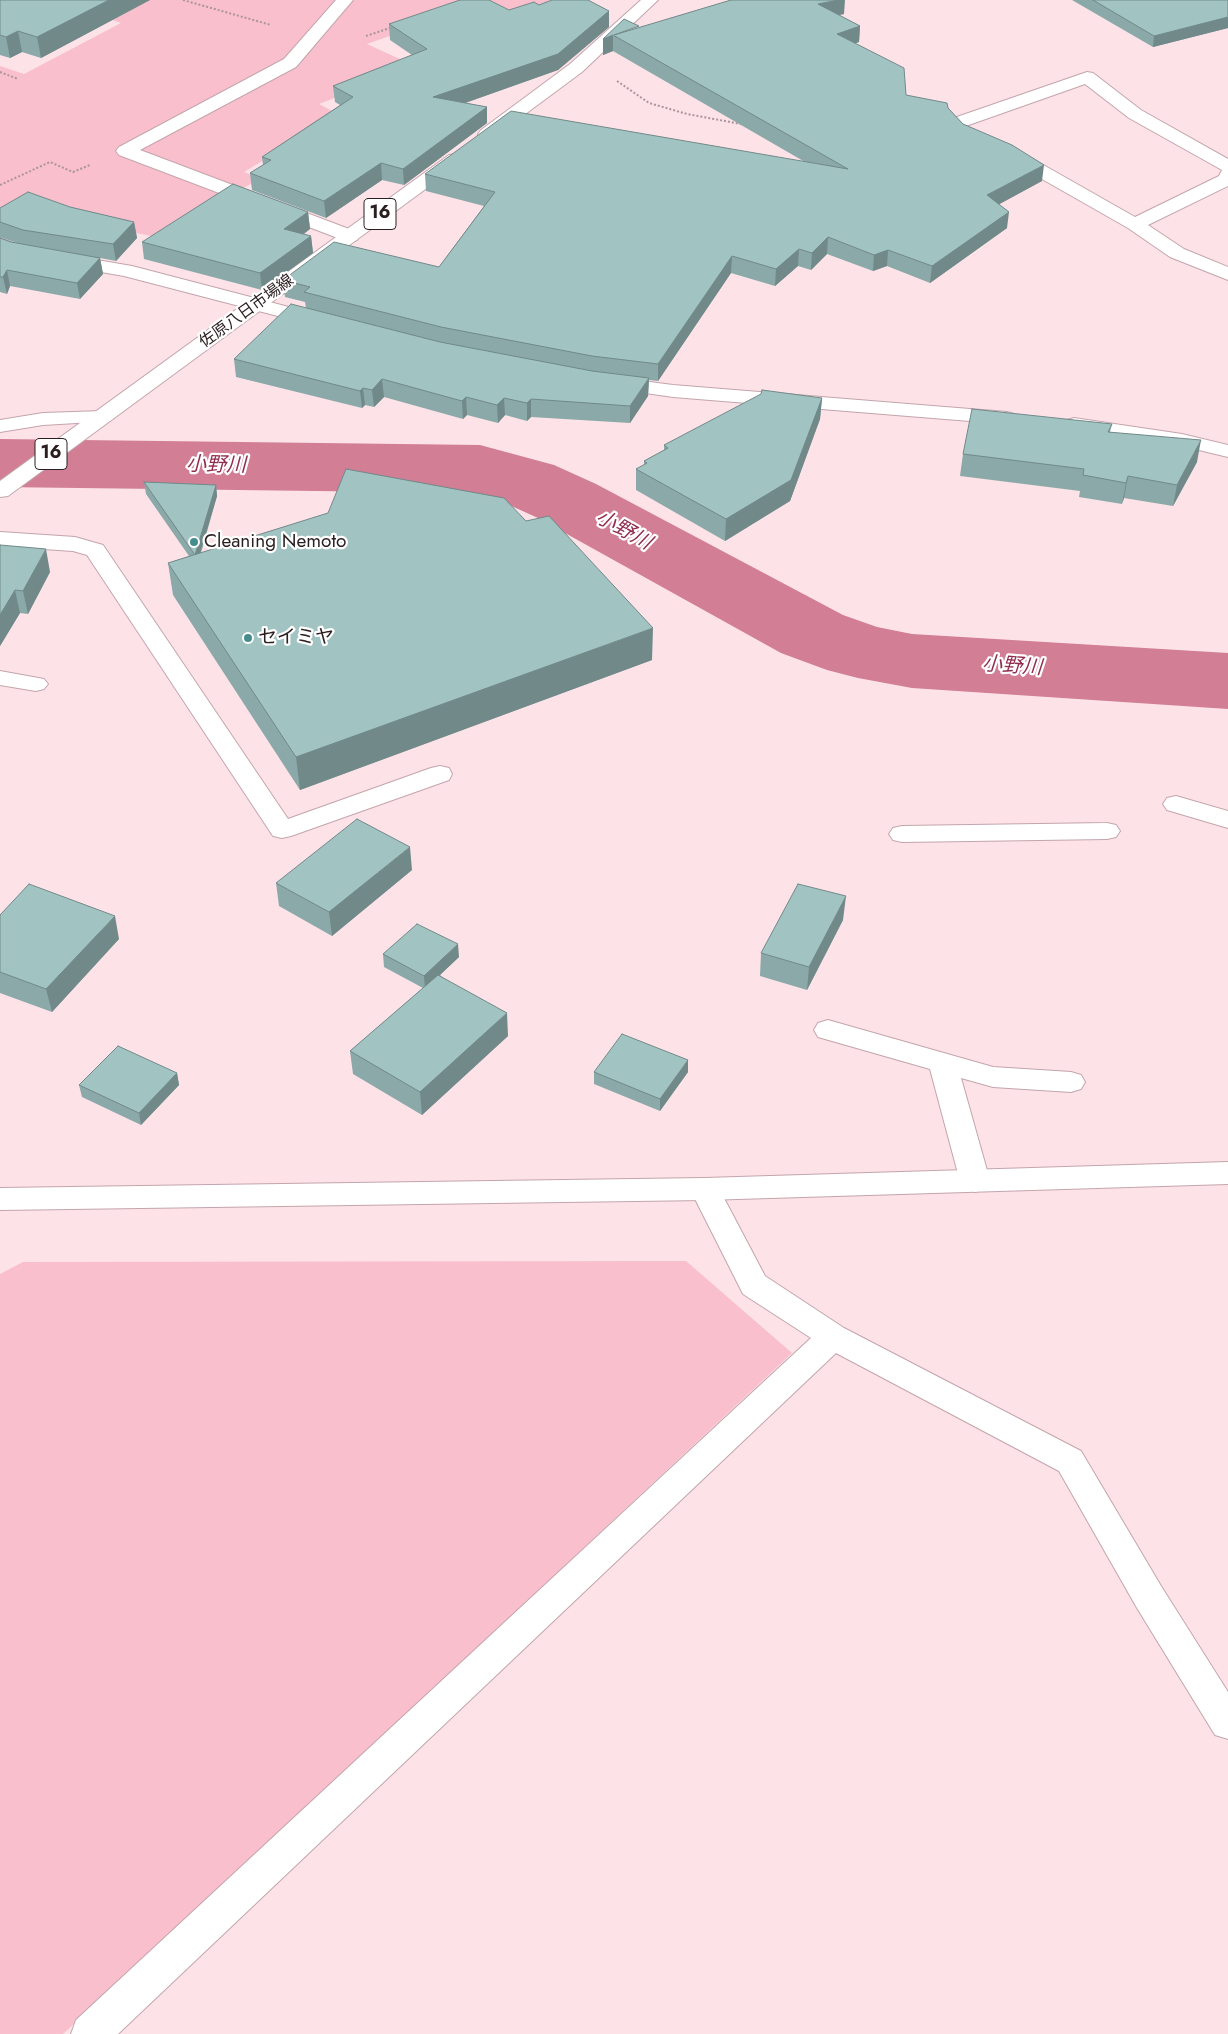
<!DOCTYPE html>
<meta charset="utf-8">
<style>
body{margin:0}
canvas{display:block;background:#fde2e8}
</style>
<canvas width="1228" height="2034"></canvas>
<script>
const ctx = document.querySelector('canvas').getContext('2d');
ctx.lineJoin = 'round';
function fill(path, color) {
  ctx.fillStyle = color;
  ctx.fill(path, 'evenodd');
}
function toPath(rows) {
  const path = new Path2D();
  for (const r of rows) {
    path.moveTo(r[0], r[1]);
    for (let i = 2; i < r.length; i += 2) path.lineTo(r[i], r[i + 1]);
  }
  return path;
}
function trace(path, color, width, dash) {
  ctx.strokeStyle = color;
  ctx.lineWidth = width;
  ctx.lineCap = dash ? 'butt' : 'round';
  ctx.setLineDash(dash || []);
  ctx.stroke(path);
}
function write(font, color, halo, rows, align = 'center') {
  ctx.font = font + ' Jost,"Noto Sans JP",sans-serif';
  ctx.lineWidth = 4.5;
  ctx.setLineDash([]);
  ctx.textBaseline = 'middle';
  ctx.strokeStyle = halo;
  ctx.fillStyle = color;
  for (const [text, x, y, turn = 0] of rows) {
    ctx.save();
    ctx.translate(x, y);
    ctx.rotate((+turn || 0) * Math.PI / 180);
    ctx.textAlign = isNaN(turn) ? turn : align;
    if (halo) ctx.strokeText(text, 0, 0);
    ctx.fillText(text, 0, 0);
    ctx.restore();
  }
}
fill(toPath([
 [121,0,584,0,503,18,477,5,367,44,415,66,319,104,379,136,322,125,244,172,260,178,194,218,178,241,63,219,0,224,0,66,24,74,121,23,93,13],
 [686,1261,792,1353,63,2034,0,2034,0,1274,23,1262]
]), '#f9bfcd');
fill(toPath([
 [0,439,480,445,554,465,596,484,843,615,877,627,912,634,1228,653,1228,709,912,688,858,678,827,670,781,653,538,518,496,499,475,493,0,487,0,439]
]), '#d27e95');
const service = toPath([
 [0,532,75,537,103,545,288,819,431,768,440,766,449,768,452,774,449,780,291,836,282,838,273,836,87,555,73,551,0,546,0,532],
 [0,671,44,679,48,684,44,689,36,691,0,685,0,671],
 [1107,823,1116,825,1120,831,1116,837,1107,839,902,842,893,840,889,834,893,828,902,826,1107,823],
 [828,1020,993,1067,1071,1072,1081,1075,1085,1082,1081,1089,1071,1092,993,1087,961,1078,990,1181,985,1189,975,1192,965,1189,960,1181,930,1069,818,1037,814,1030,818,1023,828,1020]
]);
const pedestrian = toPath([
 [336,0,353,0,296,67,140,150,357,232,359,236,357,240,350,242,343,240,119,155,116,151,119,147,284,59,336,0]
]);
const minor = toPath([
 [1087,72,1093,73,1141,110,1228,159,1228,186,1148,225,1184,249,1228,267,1228,280,1170,257,1128,228,1005,158,1002,154,1005,150,1011,149,1017,150,1135,217,1219,176,1222,170,1129,118,1085,84,963,127,957,128,951,127,948,123,951,119,1087,72],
 [0,238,26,248,132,266,327,317,330,321,327,325,320,327,124,276,15,257,0,251,0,238],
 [611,377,673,385,1007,412,1014,414,1017,418,1014,422,1007,424,673,397,604,387,601,383,604,379,611,377],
 [103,411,110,413,113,417,110,421,43,425,0,432,0,420,43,413,103,411],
 [1074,418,1182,434,1228,445,1228,457,1182,446,1067,428,1064,424,1067,420,1074,418],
 [1176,796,1228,811,1228,828,1167,810,1163,804,1167,798,1176,796],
 [705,1178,715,1181,765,1276,844,1328,1081,1451,1161,1586,1228,1692,1228,1739,1215,1735,1137,1608,1059,1471,836,1353,118,2034,71,2034,76,2020,811,1338,743,1294,690,1189,695,1181,705,1178]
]);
const tertiary = toPath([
 [1228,1162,1228,1184,705,1200,0,1210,0,1188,705,1178,1228,1162]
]);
const primary = toPath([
 [641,0,658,0,582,72,493,138,487,139,481,138,478,134,481,130,570,64,641,0],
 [455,154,461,155,464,159,461,163,8,496,0,497,0,481,449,155,455,154]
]);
trace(service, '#c4a5ac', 2);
trace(pedestrian, '#c4a5ac', 2);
trace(minor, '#c4a5ac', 2);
trace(tertiary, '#c4a5ac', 2);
trace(primary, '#c4a5ac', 2);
trace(toPath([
 [183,0,271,25],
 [366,36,393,27],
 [0,72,18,79],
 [617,81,649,103,687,114,741,124],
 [0,185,50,162,73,172,90,165]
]), '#aa959a', 2, [2, 2]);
fill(service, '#fff');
fill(pedestrian, '#fff');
fill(minor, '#fff');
fill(tertiary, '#fff');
fill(primary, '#fff');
fill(toPath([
 [0,0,150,0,41,58,22,52,10,58,0,55],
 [1072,0,1228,0,1228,28,1153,47],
 [539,5,609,27,558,70,465,103,487,107,487,123,404,185,382,180,326,218,252,190,250,173,263,165,262,157,340,105,335,102,333,86,412,55,390,40,389,24,509,10],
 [844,14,839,15,860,26,859,42,855,43,906,95,948,108,963,124,1042,181,999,204,1007,228,930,283,887,266,873,271,827,254,811,270,798,266,775,286,731,273,658,381,649,380,648,396,630,423,531,417,527,421,505,415,498,423,467,415,463,419,384,397,374,407,365,405,362,408,236,377,234,359,306,308,305,302,285,297,283,280,439,267,484,206,426,191,425,174,805,162,613,51,603,55,603,39,639,28],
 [70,207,134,222,137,238,116,261,100,258,103,274,80,299,10,286,7,294,0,292,0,238,11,242,20,244,0,237,0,208],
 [308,212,310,229,304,234,311,236,313,253,262,290,144,259,142,242],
 [822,398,820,419,790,501,725,541,636,490,636,469,644,465,644,461,664,450,664,445],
 [1112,424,1110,432,1197,462,1173,506,1124,498,1122,504,1079,497,1080,491,960,476,963,454],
 [144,482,216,485,217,496,201,553,652,660,300,790,173,595,168,563,189,556,146,494],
 [0,545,50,572,28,614,20,613,0,646],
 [412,870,332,936,279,906,276,883],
 [0,915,119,939,52,1012,0,993],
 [843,920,807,990,760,976,761,953],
 [383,954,459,957,440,975,508,1036,422,1115,353,1074,350,1051,423,988,384,967],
 [594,1072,688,1072,660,1111,594,1084],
 [177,1073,179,1085,141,1125,82,1097,79,1085]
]), '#8aa9a8');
fill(toPath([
 [109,0,150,0,41,58,37,37],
 [838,0,845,0,844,14,817,20,818,4],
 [609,11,609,27,558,70,434,114,433,97],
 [1228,17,1228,28,1153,47,1154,36],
 [860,26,859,42,836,50,837,34],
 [18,31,22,52,10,58,6,37],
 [613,35,613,51,603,55,603,39],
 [487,107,487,123,404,185,403,169],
 [381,163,382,180,326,218,324,201],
 [1044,165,1042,181,985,212,987,195],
 [308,212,310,229,286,246,284,229],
 [1009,212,1007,228,930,283,932,266],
 [134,222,137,238,116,261,113,244],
 [311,236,313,253,262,290,260,273],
 [828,237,827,254,811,270,812,253],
 [799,249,798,266,775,286,776,269],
 [888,250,887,266,873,271,874,255],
 [732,256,731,273,658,381,658,364],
 [100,258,103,274,80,299,77,283],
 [7,270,10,286,7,294,3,277],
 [649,378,648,396,630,423,630,406],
 [382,379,384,397,374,407,372,390],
 [363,388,365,405,362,408,360,391],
 [466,397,467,415,463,419,462,401],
 [504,398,505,415,498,423,497,405],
 [822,398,820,419,790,501,725,541,726,519],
 [531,399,531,417,527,421,527,403],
 [1201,440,1197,462,1173,506,1177,485],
 [1128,476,1124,498,1122,504,1126,483],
 [216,485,217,496,196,567,195,555],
 [46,549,50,572,28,614,23,591],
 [15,590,20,613,0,646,0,615],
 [653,628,652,660,300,790,296,757],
 [410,847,412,870,332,936,329,912],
 [846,896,843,920,807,990,809,967],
 [115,916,119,939,52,1012,46,989],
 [458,944,459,957,425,989,424,976],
 [507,1013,508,1036,422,1115,420,1092],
 [688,1060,688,1072,660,1111,660,1099],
 [177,1073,179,1085,141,1125,139,1113]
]), '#718988');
const building = toPath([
 [0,0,109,0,37,37,18,31,6,37,0,35,0,0],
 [460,0,489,0,509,10,534,2,539,5,552,0,588,0,609,11,558,54,433,97,487,107,403,169,381,163,324,201,250,173,271,160,262,157,353,97,333,86,427,49,389,24,460,0],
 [731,0,838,0,818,4,860,26,837,34,904,68,906,95,947,103,948,108,963,124,1012,145,1044,165,987,195,1009,212,932,266,888,250,874,255,828,237,812,253,799,249,776,269,732,256,658,364,592,356,441,327,304,292,310,287,283,280,334,242,439,267,495,192,425,174,511,111,848,169,613,35,603,39,624,19,639,26,614,35,731,0],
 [1093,0,1228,0,1228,17,1154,36,1093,0],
 [233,184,308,212,284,229,311,236,260,273,142,242,233,184],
 [28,192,70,207,134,222,113,244,23,230,0,222,0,208,28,192],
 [0,238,11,242,100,258,77,283,7,270,3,277,0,277,0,238],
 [291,304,440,342,592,371,649,378,630,406,531,399,527,403,504,398,497,405,466,397,462,401,382,379,372,390,363,388,360,391,234,359,291,304],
 [762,390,822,398,791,480,726,519,636,469,647,463,644,461,668,448,664,445,761,394,762,390],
 [972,409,1112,424,1108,432,1201,440,1177,485,1128,476,1126,483,1083,475,1084,469,963,454,972,409],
 [346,469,504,498,526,521,549,516,653,628,296,757,168,563,328,513,346,469],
 [144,482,216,485,195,555,144,482],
 [0,545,46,549,23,591,15,590,0,615,0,545],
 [357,819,410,847,329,912,276,883,357,819],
 [29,884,115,916,46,989,0,972,0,915,29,884],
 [798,884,846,896,809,967,761,953,798,884],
 [417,924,458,944,424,976,383,954,417,924],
 [438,975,507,1013,420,1092,350,1051,438,975],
 [622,1034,688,1060,660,1099,594,1072,622,1034],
 [118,1046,177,1073,139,1113,79,1085,118,1046]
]);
fill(building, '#a1c4c3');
trace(building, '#718988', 1);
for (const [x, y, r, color] of [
 [194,542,5,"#458d8c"],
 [248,638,5,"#458d8c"]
]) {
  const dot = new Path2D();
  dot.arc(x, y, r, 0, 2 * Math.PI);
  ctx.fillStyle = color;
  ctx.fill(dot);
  trace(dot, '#fff', 2);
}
write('16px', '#291e20', '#fff', [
 ["佐原八日市場線",247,312,-36]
]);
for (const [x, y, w] of [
 [380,214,32],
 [51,454,32]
]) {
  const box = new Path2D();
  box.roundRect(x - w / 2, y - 15.5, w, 31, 4);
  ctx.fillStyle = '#fff';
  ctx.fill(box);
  trace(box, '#291e20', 1);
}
write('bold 18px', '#291e20', null, [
 ["16",380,214],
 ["16",51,454]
]);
write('19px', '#291e20', '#fff', [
 ["Cleaning Nemoto",204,542],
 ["セイミヤ",258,638]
], 'left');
write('italic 20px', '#912e50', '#fff', [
 ["小野川",216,466,1],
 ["小野川",623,531,29],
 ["小野川",1012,667,4]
]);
</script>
